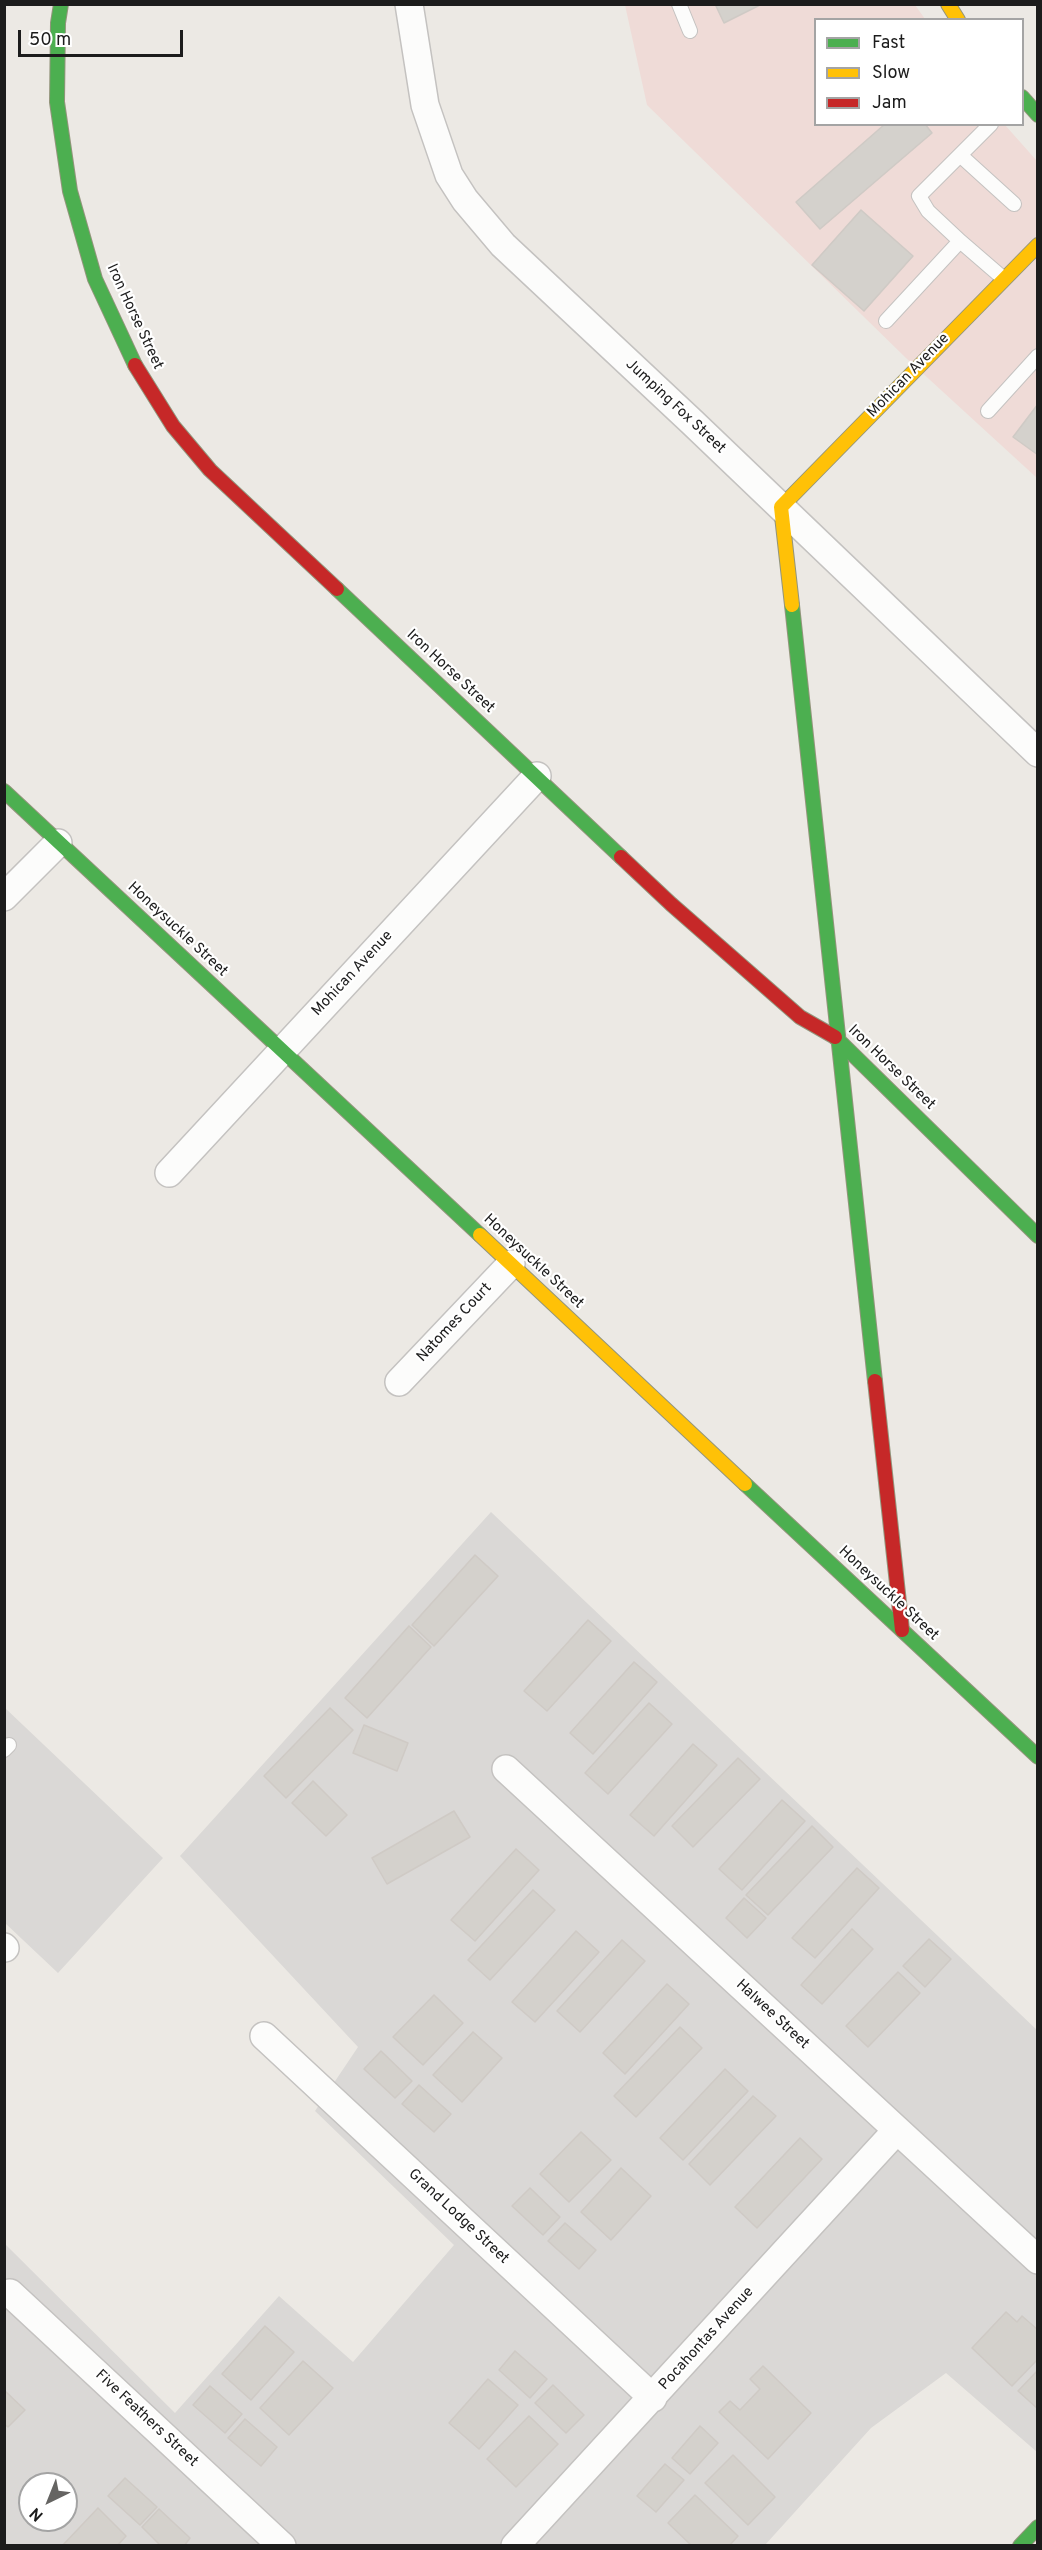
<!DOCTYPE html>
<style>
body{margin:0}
#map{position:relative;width:1042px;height:2550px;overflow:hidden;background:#ece9e4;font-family:Overpass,sans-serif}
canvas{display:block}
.frame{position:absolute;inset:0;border:6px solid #1c1c1c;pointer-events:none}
.legend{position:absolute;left:814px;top:18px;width:210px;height:108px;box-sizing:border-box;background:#fff;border:2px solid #a4a4a4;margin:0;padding:8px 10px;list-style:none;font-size:18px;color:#1c1c1c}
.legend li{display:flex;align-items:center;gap:12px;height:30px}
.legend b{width:30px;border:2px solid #a4a4a4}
.north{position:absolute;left:18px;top:2472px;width:60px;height:60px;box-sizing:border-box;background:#fff;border:2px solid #a4a4a4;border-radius:50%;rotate:223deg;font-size:16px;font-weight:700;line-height:24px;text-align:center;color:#1c1c1c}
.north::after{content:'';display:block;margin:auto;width:21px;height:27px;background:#656462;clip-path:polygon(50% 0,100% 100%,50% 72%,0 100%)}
.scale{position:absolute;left:18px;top:30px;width:165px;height:27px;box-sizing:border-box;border:3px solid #1c1c1c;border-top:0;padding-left:8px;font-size:18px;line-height:21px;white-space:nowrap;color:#1c1c1c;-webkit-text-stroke:4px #fff;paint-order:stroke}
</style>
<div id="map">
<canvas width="1042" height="2550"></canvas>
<div class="frame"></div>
<ul class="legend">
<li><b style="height:8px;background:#4caf50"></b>Fast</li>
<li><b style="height:8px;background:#ffc107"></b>Slow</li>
<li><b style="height:8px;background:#c62828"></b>Jam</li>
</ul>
<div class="north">N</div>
<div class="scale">50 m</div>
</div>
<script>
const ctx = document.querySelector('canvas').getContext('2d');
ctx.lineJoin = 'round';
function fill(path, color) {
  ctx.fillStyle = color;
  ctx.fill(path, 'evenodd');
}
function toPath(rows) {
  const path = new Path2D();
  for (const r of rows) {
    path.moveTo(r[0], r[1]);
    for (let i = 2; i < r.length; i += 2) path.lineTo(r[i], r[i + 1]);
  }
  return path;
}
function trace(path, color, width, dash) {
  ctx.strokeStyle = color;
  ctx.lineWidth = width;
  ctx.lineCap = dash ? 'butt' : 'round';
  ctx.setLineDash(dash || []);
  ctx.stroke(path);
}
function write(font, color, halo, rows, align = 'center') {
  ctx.font = font + ' Overpass,sans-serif';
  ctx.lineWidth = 4.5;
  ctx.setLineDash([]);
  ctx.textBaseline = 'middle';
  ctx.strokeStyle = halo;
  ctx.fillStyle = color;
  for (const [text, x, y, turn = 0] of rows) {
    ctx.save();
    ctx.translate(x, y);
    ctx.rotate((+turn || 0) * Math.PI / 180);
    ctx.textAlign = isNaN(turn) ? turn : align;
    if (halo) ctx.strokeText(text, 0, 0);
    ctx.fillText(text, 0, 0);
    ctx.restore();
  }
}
fill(toPath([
 [491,1512,1037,2030,1037,2452,946,2373,871,2428,765,2545,5,2545,4,2243,175,2413,279,2296,353,2362,454,2245,315,2111,358,2047,180,1856],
 [30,2484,66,2484,66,2520,30,2520],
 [4,1707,163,1858,58,1973,5,1923]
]), '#dad8d6');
fill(toPath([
 [625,5,915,5,925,19,816,20,816,124,1005,125,1037,161,1037,478,906,358,647,105]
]), '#efdbd7');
const building = toPath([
 [715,4,762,4,724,23,715,4],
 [885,124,925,124,932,133,820,229,796,202,885,124],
 [861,210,913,256,864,311,812,265,861,210],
 [1038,404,1038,455,1013,437,1038,404],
 [475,1555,498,1576,434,1646,412,1625,475,1555],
 [588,1620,611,1641,547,1711,524,1691,588,1620],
 [409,1626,431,1647,367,1718,345,1698,409,1626],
 [634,1662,657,1682,593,1754,570,1733,634,1662],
 [649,1703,672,1724,608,1794,585,1773,649,1703],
 [330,1708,353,1730,286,1798,264,1776,330,1708],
 [364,1725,408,1743,397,1771,353,1753,364,1725],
 [693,1744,717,1765,654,1836,630,1815,693,1744],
 [738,1758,760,1779,693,1847,672,1826,738,1758],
 [313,1781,347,1815,326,1836,292,1803,313,1781],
 [782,1800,805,1821,742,1890,719,1869,782,1800],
 [454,1811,470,1837,387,1884,372,1858,454,1811],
 [812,1826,833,1847,768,1915,746,1895,812,1826],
 [516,1849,539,1870,475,1941,451,1920,516,1849],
 [857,1868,879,1888,815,1958,792,1938,857,1868],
 [533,1890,555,1910,490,1980,468,1960,533,1890],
 [744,1898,766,1918,747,1938,726,1918,744,1898],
 [852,1929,873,1949,822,2004,801,1985,852,1929],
 [576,1931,599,1952,535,2022,512,2002,576,1931],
 [929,1939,951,1959,925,1987,903,1966,929,1939],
 [622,1940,645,1961,580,2032,557,2011,622,1940],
 [898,1972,920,1993,868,2047,846,2026,898,1972],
 [667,1984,689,2004,625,2074,603,2053,667,1984],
 [434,1995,463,2023,423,2065,393,2037,434,1995],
 [680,2027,702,2048,636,2117,614,2096,680,2027],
 [473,2032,502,2058,462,2102,433,2075,473,2032],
 [381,2051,412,2081,395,2098,364,2069,381,2051],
 [725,2069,748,2091,683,2160,660,2138,725,2069],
 [419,2085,451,2114,434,2132,402,2104,419,2085],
 [753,2096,776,2116,710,2185,689,2164,753,2096],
 [581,2132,611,2160,569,2202,540,2174,581,2132],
 [800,2138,822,2159,757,2228,735,2207,800,2138],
 [621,2168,651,2196,611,2240,581,2212,621,2168],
 [530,2188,560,2217,543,2235,512,2206,530,2188],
 [565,2223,596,2250,579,2269,548,2241,565,2223],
 [1006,2312,1017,2322,1022,2316,1038,2330,1038,2359,1012,2386,972,2348,1006,2312],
 [265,2326,294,2352,251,2400,222,2374,265,2326],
 [515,2351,547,2379,530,2398,499,2370,515,2351],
 [303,2361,333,2388,289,2435,260,2408,303,2361],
 [763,2366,811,2413,768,2459,719,2412,730,2401,740,2410,760,2389,750,2379,763,2366],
 [1038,2370,1038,2409,1018,2391,1038,2370],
 [488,2379,518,2405,479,2449,449,2423,488,2379],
 [553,2385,584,2415,566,2433,535,2403,553,2385],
 [210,2386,242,2414,225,2433,193,2405,210,2386],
 [4,2390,25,2410,8,2427,4,2424,4,2390],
 [529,2416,558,2444,516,2487,487,2459,529,2416],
 [245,2419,277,2447,261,2466,228,2438,245,2419],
 [700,2426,718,2443,690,2474,672,2458,700,2426],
 [733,2455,775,2497,748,2525,705,2483,733,2455],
 [665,2464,684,2480,656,2512,637,2496,665,2464],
 [125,2478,157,2507,140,2525,108,2496,125,2478],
 [695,2495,738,2536,729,2546,692,2546,668,2523,695,2495],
 [98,2508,126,2536,117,2546,62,2546,98,2508],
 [159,2509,190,2538,184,2546,161,2546,142,2527,159,2509]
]);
fill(building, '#d4d1cc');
trace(building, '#cfcac5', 1.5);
const lane = toPath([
 [679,4,690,31],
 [960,155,1014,204],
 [960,241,1004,279],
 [886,321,960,241,928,211,919,196,991,124],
 [988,411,1038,356],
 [4,1750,9,1745]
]);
const street = toPath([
 [409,4,425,105,449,175,465,200,503,245,692,422,1038,753],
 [4,897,58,843],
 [169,1173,537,776],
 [399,1382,511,1264],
 [506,1769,1038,2260],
 [4,1947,5,1948],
 [264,2036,653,2398],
 [10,2293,282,2546],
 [515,2546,897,2130]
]);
const fast = toPath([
 [61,4,58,23,57,102,70,191,95,279,135,365],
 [1022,97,1038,115],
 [337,589,621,857],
 [792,605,875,1381],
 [4,791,480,1235],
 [835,1037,1038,1236],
 [745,1484,1038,1757],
 [1020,2546,1038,2527]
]);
const slow = toPath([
 [948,4,958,20],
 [792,605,781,507,1038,245],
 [480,1235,745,1484]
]);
const jam = toPath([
 [135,365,173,426,210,470,337,589],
 [621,857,671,904,800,1017,835,1037],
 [875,1381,902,1630]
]);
trace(lane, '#c4c2c0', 16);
trace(street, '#c4c2c0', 30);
trace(fast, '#93957c', 16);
trace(slow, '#93957c', 16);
trace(jam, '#93957c', 16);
trace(lane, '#fcfcfb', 14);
trace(street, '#fcfcfb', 27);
trace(fast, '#4caf50', 14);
trace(slow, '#ffc107', 14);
trace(jam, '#c62828', 14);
write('15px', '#1c1c1c', '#fff', [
 ["Iron Horse Street",134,317,65],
 ["Mohican Avenue",909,376,-46],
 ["Jumping Fox Street",675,407,43],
 ["Iron Horse Street",450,672,43],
 ["Honeysuckle Street",177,930,43],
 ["Mohican Avenue",353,974,-47],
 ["Iron Horse Street",891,1068,44],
 ["Honeysuckle Street",533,1262,43],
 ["Natomes Court",455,1323,-47],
 ["Honeysuckle Street",888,1594,43],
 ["Halwee Street",772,2015,43],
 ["Grand Lodge Street",458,2217,43],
 ["Pocahontas Avenue",707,2339,-48],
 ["Five Feathers Street",146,2419,43]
]);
</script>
